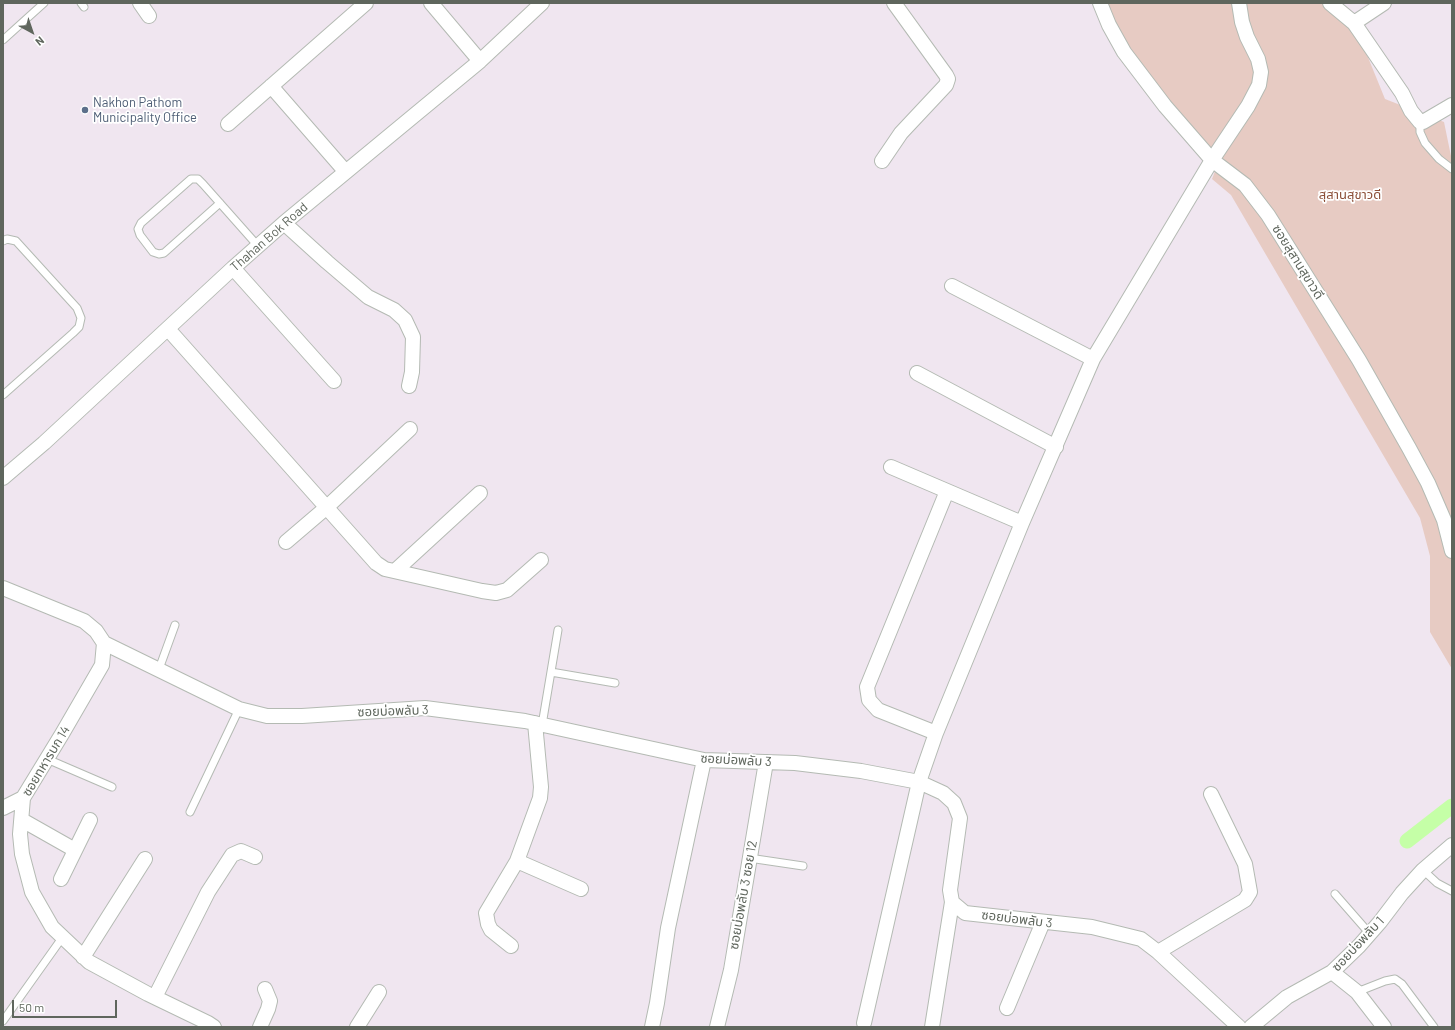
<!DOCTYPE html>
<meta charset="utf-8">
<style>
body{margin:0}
#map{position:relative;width:1455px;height:1030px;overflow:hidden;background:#f0e6f0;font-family:Barlow,sans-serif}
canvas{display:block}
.frame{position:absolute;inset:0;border:4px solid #5f665d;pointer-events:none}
.north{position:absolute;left:12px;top:12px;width:40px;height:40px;-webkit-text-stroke:3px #fff;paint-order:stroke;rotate:140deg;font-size:11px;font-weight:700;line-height:16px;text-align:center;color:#5f665d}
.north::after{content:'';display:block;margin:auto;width:14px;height:18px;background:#5f665d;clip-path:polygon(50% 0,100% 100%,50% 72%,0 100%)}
.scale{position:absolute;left:12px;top:1000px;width:105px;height:18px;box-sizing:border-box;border:2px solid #5f665d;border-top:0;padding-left:5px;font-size:12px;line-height:14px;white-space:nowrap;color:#5f665d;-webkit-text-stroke:3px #fff;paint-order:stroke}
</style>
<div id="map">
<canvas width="1455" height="1030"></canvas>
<div class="frame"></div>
<div class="north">N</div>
<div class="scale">50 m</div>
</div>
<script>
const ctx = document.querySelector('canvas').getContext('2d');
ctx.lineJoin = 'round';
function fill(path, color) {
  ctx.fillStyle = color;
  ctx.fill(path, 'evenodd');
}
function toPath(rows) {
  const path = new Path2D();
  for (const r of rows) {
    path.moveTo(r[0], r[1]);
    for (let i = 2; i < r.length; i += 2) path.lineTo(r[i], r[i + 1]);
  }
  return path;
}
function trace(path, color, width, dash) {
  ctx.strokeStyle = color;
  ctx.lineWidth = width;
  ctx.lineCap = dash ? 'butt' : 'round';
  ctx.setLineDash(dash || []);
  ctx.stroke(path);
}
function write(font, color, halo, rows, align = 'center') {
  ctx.font = font + ' Barlow,"Noto Sans Thai",sans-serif';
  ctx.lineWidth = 3.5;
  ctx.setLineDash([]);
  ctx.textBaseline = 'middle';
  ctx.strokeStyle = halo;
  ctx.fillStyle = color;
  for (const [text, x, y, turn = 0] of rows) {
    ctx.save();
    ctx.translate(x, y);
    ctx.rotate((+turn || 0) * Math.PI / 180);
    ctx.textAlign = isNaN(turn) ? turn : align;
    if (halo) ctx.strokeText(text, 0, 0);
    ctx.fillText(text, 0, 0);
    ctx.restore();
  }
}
fill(toPath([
 [1100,3,1327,3,1354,23,1385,99,1444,122,1452,161,1452,669,1430,632,1430,556,1420,518,1231,195,1212,179,1219,161,1143,77]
]), '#e7cbc3');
trace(toPath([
 [1407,841,1452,806]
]), '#c5ffa7', 15);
const service = toPath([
 [81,3,84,7],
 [3,40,44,3],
 [1420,122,1420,132,1425,143,1439,159,1452,169],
 [220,203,164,253,159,254,153,252,140,235,138,229,141,223,191,179,198,179,203,184,258,246],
 [3,241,7,239,16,241,77,308,81,318,79,327,73,333,3,395],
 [159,669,175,625],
 [551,672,615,683],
 [542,725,558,630],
 [47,759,112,787],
 [190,812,239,709],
 [749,858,803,866],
 [1423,870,1437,883,1452,891],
 [1335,894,1370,934],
 [1357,992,1385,981,1395,979,1402,984,1434,1027],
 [3,1021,62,938]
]);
const minor = toPath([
 [140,3,149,16],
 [431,3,480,61],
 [1100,3,1109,25,1124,52,1165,106,1212,160,1245,185,1268,215,1359,360,1409,448,1428,483,1444,520,1452,551],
 [1330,3,1354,23,1402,93,1411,111,1420,122,1423,122,1452,105],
 [1354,23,1384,3],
 [271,86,345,171],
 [228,124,366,3],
 [882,161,901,133,946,85,948,79,946,75,894,3],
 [284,223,327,262,368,297,394,310,405,320,413,337,412,372,409,386],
 [233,268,334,381],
 [952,286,1093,359],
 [168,329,376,563,385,569,482,591,496,593,507,590,541,560],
 [917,373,1056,447],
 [891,467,1022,523],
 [3,478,44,443,233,268,284,223,480,61,542,3],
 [286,542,327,507,410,429],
 [395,571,480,493],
 [3,588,84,621,96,631,104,643,102,665,62,734,23,798,20,834,22,854,32,892,52,927,89,962,148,994,208,1023,214,1027],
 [104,643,239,709,267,716,302,716,425,708,525,721,704,760,795,763,861,771,919,782,943,793,954,803,960,818,950,890,952,902,965,913,1092,927,1141,939,1158,952,1239,1027],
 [936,733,878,710,869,700,867,687,947,491],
 [3,808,23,798],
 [22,820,75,850],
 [517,861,581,889],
 [61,879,90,820],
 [511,946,491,930,488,924,486,913,517,861,540,798,541,787,535,723],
 [1158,952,1245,900,1250,892,1245,864,1211,794],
 [83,957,145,859],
 [1332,972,1357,992,1384,1027],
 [155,997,208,892,232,855,241,851,255,857],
 [1007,1008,1043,922],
 [864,1023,919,782,936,733,1022,523,1093,359,1212,160,1248,106,1259,85,1261,72,1258,59,1247,37,1242,22,1239,3],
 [260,1027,268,1009,270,1001,265,989],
 [357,1027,379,992],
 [652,1027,657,1003,668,928,704,760],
 [717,1027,731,970,766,762],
 [932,1027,952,902],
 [1251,1027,1287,997,1332,972,1359,946,1380,922,1402,893,1423,870,1452,845]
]);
trace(service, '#b4bab3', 9);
trace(minor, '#b4bab3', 16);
trace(service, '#fff', 7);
trace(minor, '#fff', 14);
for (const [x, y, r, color] of [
 [85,110,4,"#5c6f8a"]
]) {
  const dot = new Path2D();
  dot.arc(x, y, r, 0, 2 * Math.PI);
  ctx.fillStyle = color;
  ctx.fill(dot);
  trace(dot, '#fff', 1.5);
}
write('13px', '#4e5e75', '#fff', [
 ["Nakhon Pathom",93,103],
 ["Municipality Office",93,118]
], 'left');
write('13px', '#8b4e37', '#fff', [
 ["สุสานสุขาวดี",1350,195]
]);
write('13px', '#5f665d', '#fff', [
 ["Thahan Bok Road",269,237,-41],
 ["ซอยสุสานสุขาวดี",1298,262,58],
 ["ซอยบ่อพลับ 3",393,711,-2],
 ["ซอยบ่อพลับ 3",736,760,3],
 ["ซอยทหารบก 14",46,761,-59],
 ["ซอยบ่อพลับ 3 ซอย 12",743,895,-80],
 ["ซอยบ่อพลับ 3",1017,919,7],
 ["ซอยบ่อพลับ 1",1358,944,-47]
]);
</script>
